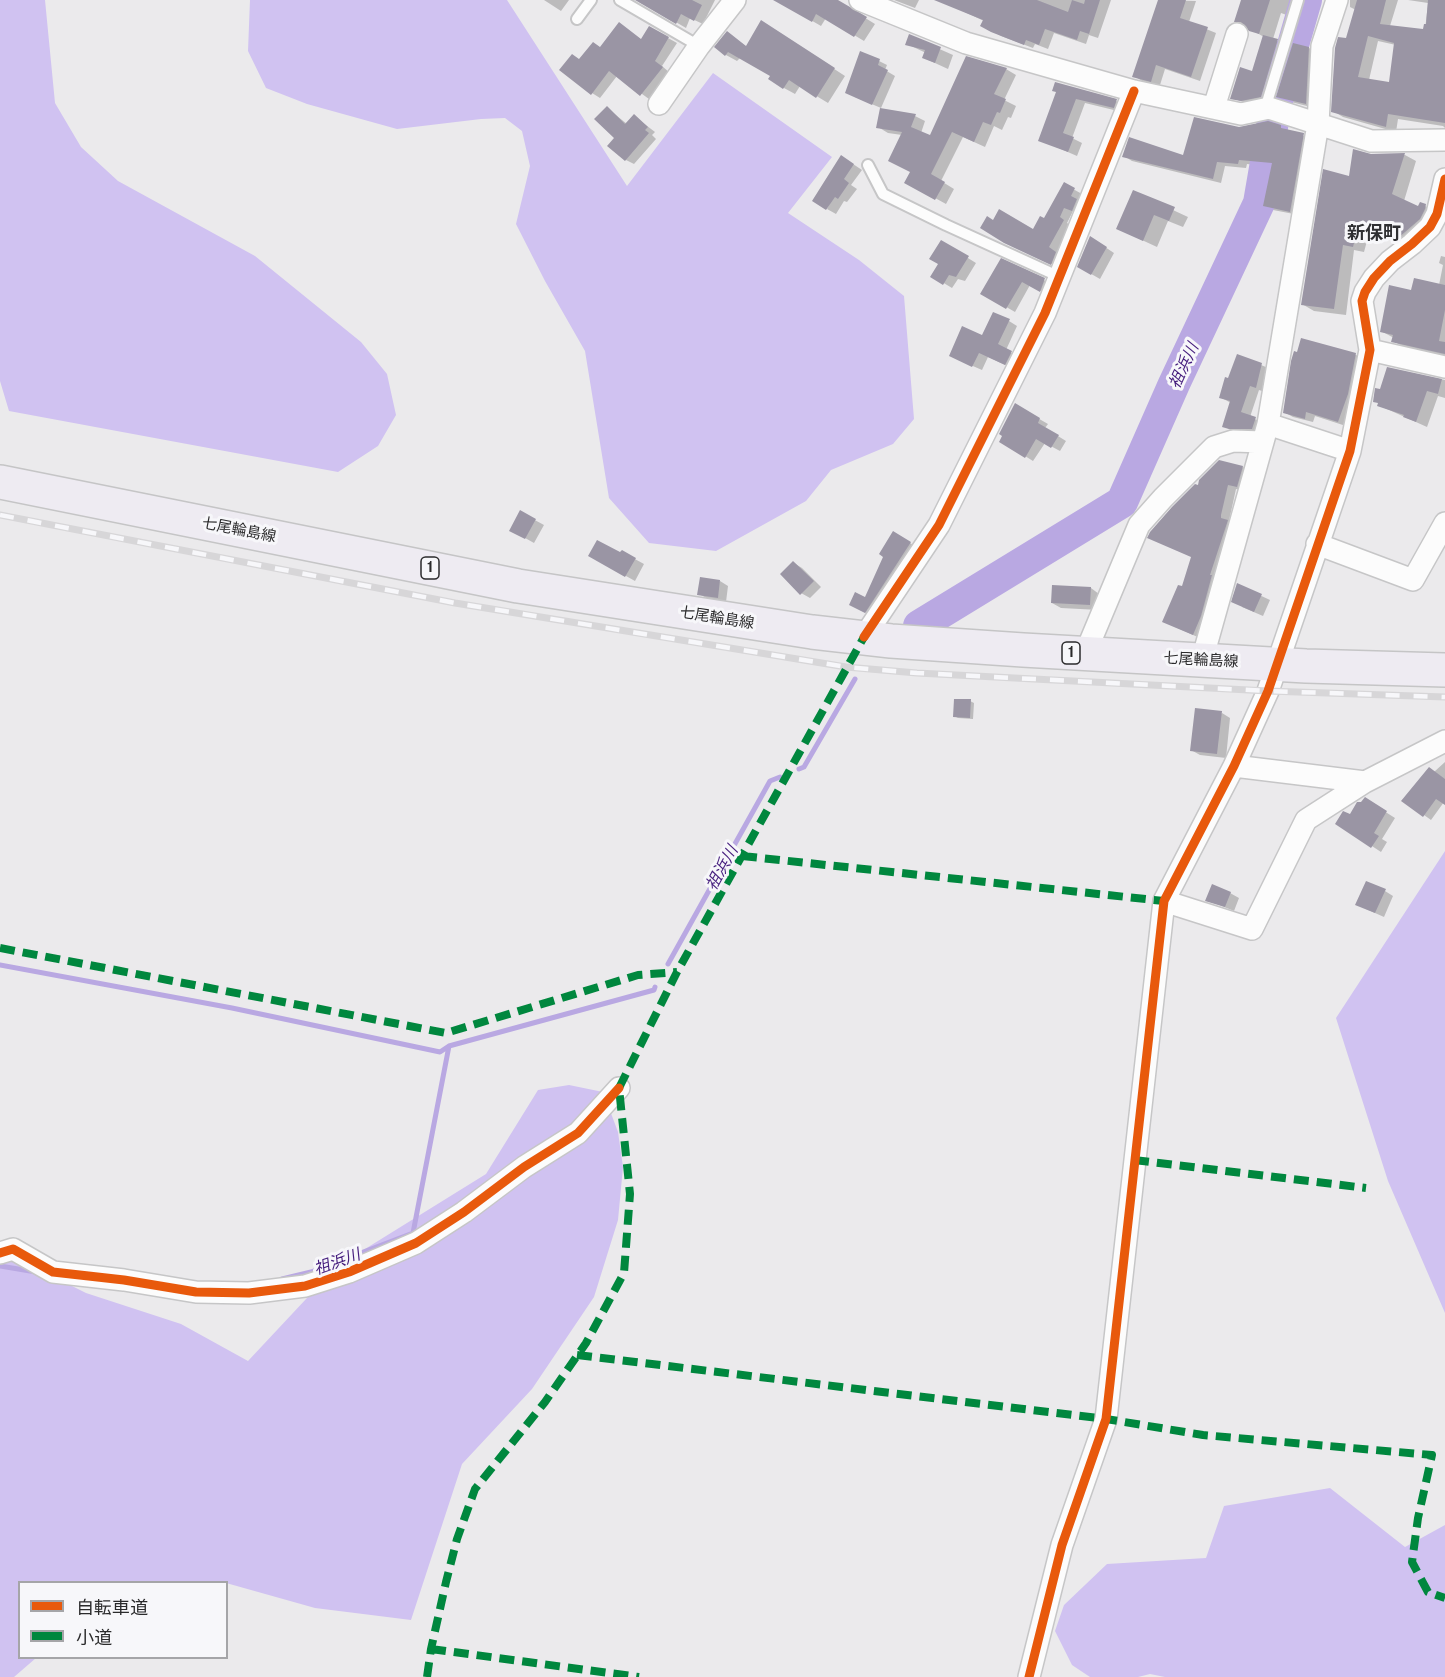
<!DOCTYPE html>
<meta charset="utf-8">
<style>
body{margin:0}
#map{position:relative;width:1445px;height:1677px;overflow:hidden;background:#ebeaec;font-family:"Public Sans","Noto Sans JP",sans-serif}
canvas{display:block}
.legend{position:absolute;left:18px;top:1581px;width:210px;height:78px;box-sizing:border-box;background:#f7f7fa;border:2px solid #a5a5a8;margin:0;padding:8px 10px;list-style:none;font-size:18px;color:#2b2b2c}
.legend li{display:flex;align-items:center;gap:12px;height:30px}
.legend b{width:30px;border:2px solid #a5a5a8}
</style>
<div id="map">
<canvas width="1445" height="1677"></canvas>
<ul class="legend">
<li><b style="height:8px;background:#e8590c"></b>自転車道</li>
<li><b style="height:8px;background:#00873e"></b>小道</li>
</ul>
</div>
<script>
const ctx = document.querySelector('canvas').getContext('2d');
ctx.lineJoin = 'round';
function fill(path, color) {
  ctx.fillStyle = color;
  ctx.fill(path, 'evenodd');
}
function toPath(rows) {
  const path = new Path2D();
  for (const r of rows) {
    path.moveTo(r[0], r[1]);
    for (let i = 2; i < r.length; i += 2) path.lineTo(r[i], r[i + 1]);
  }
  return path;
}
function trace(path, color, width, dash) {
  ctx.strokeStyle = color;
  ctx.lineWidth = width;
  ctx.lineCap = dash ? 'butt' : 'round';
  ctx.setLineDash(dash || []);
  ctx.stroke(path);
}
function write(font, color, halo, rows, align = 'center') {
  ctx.font = font + ' "Public Sans","Noto Sans JP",sans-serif';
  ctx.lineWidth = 6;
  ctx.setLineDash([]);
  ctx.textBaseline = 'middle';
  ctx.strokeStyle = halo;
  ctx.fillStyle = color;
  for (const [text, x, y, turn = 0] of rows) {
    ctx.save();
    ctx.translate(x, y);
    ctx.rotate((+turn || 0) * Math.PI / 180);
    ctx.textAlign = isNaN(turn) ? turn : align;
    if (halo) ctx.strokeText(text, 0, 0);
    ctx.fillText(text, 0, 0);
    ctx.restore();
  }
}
fill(toPath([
 [0,0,45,0,55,103,81,147,118,181,255,256,361,342,387,374,396,415,378,446,338,472,9,411,0,381],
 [250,0,507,0,627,186,713,73,832,157,788,213,859,260,904,296,914,419,893,444,831,470,806,501,716,551,649,543,609,498,585,351,545,281,516,224,530,166,522,131,505,118,481,119,397,129,307,104,266,88,248,51],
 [1445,851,1445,1313,1388,1181,1336,1018],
 [569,1085,603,1092,618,1132,623,1167,618,1220,594,1297,532,1389,462,1464,411,1620,315,1608,219,1581,20,1582,20,1658,36,1658,14,1677,0,1677,0,1262,18,1259,86,1293,181,1324,248,1361,336,1267,486,1174,538,1090],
 [1330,1488,1405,1547,1445,1525,1445,1677,1165,1677,1150,1674,1138,1677,1090,1677,1072,1665,1055,1631,1064,1605,1107,1564,1206,1558,1224,1506]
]), '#d0c2f1');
fill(toPath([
 [544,0,569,0,561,11],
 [638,0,715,0,703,24,690,18,686,28],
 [776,0,836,0,875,24,864,41,826,18,821,26],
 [894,0,919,0,915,8],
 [948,0,1111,0,1098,38,1089,35,1086,44,1054,33,1048,49,1035,44,1033,48,1001,36,982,25,984,21,956,8],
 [1160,0,1196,1,1189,22,1216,33,1200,81,1165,69,1160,85,1142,81,1134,76],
 [1243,0,1306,0,1301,16,1299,15,1298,19,1281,13,1273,39,1285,45,1268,100,1249,104,1232,98,1253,73,1264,37,1236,21],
 [1350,0,1398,0,1390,26,1425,30,1428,3,1408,0,1445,0,1445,128,1443,126,1398,119,1396,132,1343,117,1333,111,1348,40,1356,10,1350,7],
 [1378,41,1396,45,1391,84,1369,80],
 [650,28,677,43,662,66,670,73,649,99,617,76,600,98,592,93,580,60,601,48,642,40],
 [773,29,845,76,828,103,800,86,795,94,784,88,772,76,741,57,737,61,726,55,727,33,747,47],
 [910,36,953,55,948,69,924,58,926,53,907,44],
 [1309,48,1318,53,1315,108,1287,101,1278,96],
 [879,61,887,65,885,70,895,76,881,108,855,97],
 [1006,69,1016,75,1004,100,1016,106,1011,118,1008,117,1002,130,994,126,985,147,963,137,941,181,954,189,946,204,906,182,912,172,902,135,888,133,878,127,915,116,925,121,921,133,931,137],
 [1057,92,1116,101,1125,106,1122,112,1085,103,1072,138,1082,143,1077,156,1040,140],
 [607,108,627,124,634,116,655,132,652,135,656,139,634,164,626,160,616,137],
 [1281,127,1311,139,1299,215,1273,210,1265,205,1273,167,1247,164,1246,168,1225,166,1221,183,1132,161,1124,156,1184,157,1239,128],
 [1371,155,1405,155,1416,161,1404,201,1419,207,1425,206,1437,213,1410,245,1370,230,1364,252,1354,250,1346,315,1314,311,1302,304,1350,178],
 [850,162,862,170,851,185,857,189,847,202,844,201,836,214,827,209],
 [1064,184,1082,194,1081,214,1073,211,1067,223,1072,226,1056,254,1064,258,1060,268,1014,247,1044,220],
 [1134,192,1188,217,1183,227,1168,221,1157,247,1118,229],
 [942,242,976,263,965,281,958,279,952,288,932,276,940,264],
 [1099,243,1114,253,1100,279,1079,267],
 [1441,256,1445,257,1445,357,1404,347,1393,341,1394,338,1381,331,1412,292,1439,285,1443,265,1439,263],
 [1001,260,1052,284,1048,295,1030,285,1015,312,982,293],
 [1009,321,1017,326,1006,350,1020,357,1014,369,988,357,982,370,959,360,983,337],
 [1302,340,1356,355,1364,359,1346,426,1315,416,1313,422,1293,417,1284,412],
 [1238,356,1271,369,1265,392,1259,390,1250,417,1264,423,1261,433,1232,431,1224,426,1231,403,1220,397,1229,380],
 [1388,369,1445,380,1445,398,1438,396,1427,427,1378,405],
 [1015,405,1048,424,1045,428,1066,441,1060,451,1045,443,1033,461,1001,441],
 [1243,467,1251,472,1246,491,1236,489,1229,521,1236,527,1202,639,1173,626,1192,557,1199,487],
 [520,512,544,525,534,543,511,530],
 [902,538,918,548,874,617,860,610],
 [622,552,644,564,635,581,590,556,620,554],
 [794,563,802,568,821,587,810,598,801,593],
 [720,581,728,586,726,602,708,599,699,594],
 [1238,585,1270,600,1263,616,1242,607],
 [1091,588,1099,594,1099,610,1061,608,1052,603],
 [970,701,974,703,973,719,958,718,954,716],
 [1222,713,1230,718,1226,758,1200,755,1191,750],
 [1445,762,1445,803,1444,802,1431,820,1403,800],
 [1365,799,1395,818,1382,839,1387,842,1381,852,1337,823,1350,816],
 [1385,891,1393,896,1384,917,1366,909],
 [1230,893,1239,898,1234,911,1207,900]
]), '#0003');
trace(toPath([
 [799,769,804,767,855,679],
 [668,964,770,781,780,777],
 [0,965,232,1008,440,1052,449,1046,654,990,655,987],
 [0,1266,36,1272],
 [282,1279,311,1272,413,1233,449,1046]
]), '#b9a8e2', 5);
trace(toPath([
 [919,626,1122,502,1174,384,1259,203,1276,104,1306,0]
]), '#b9a8e2', 32);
fill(toPath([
 [635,0,692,0,702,5,694,21,681,14,676,24],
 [773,0,838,0,867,17,854,37,816,14,812,22],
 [934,0,1037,0,1068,12,1072,0,1084,4,1085,0,1100,0,1089,34,1080,31,1077,40,1045,29,1039,45,1026,40,1024,45,991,32,980,26,983,20],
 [1158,0,1186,0,1180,18,1208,27,1191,77,1156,65,1151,82,1132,77],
 [1241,0,1270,0,1259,34,1249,31,1241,22,1234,22],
 [1357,0,1386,0,1380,24,1423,29,1424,24,1426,24,1428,0,1445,0,1445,123,1388,114,1386,127,1331,112,1335,48,1338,37,1346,38],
 [1368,36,1394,43,1389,82,1358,77],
 [761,20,835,68,816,98,789,80,783,89,768,79,770,76,728,52,725,56,714,47,727,31,746,46],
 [619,22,641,39,649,26,669,37,655,61,663,67,640,96,609,71,591,95,559,70,572,54,579,59,593,42,600,47],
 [909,34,941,47,935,63,922,58,925,50,905,45],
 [1263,35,1278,39,1261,97,1241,101,1230,99,1240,67,1252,71],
 [1293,43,1309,47,1306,104,1276,97],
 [860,51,880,59,878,65,888,70,872,105,845,93],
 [966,56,1007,68,994,94,1006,99,1000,113,997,112,991,125,983,122,974,142,952,132,931,174,945,182,935,200,904,183,910,172,888,161,902,132,876,128,880,108,916,114,911,127,930,135],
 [1055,82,1117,99,1114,108,1076,99,1063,133,1074,137,1068,152,1038,141,1056,92,1052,91],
 [607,106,625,124,634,114,648,127,645,130,649,133,625,161,607,146,614,138,594,119],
 [1194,117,1239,127,1268,121,1281,125,1281,128,1304,133,1290,212,1263,206,1272,163,1239,160,1238,164,1217,162,1213,179,1122,157,1129,137,1183,155],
 [1353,149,1371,154,1405,153,1392,194,1418,206,1420,202,1426,204,1425,209,1420,219,1397,239,1359,224,1353,247,1343,245,1334,309,1301,305,1323,169,1349,176],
 [841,155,854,164,844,179,849,183,838,199,835,197,826,210,812,201],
 [1064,182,1075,188,1071,196,1077,199,1072,211,1064,208,1060,217,1064,220,1049,247,1056,252,1051,265,1004,243,980,228,987,216,993,220,999,209,1033,229,1040,216,1044,218],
 [1133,190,1175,207,1169,221,1154,215,1143,241,1116,229],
 [1090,236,1107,247,1091,275,1077,267],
 [941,240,969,256,956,277,949,275,943,285,930,277,938,264,929,259],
 [1001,258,1045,278,1040,292,1022,282,1006,309,980,294],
 [1414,278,1445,285,1445,310,1439,341,1445,342,1445,354,1391,342,1393,335,1380,332,1389,285,1411,290],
 [993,312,1010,319,998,344,1012,351,1005,365,979,353,972,367,949,356,962,326,982,335],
 [1301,338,1356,353,1348,394,1338,422,1306,412,1305,419,1283,413,1291,361,1294,351,1297,352],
 [1237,354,1262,363,1256,388,1250,386,1241,412,1256,417,1252,429,1229,429,1222,427,1230,401,1219,398,1225,377,1228,378],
 [1387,367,1442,379,1438,394,1427,391,1416,422,1403,417,1404,415,1377,406,1378,403,1373,402,1375,388,1380,389],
 [1015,403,1040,418,1038,423,1059,435,1051,448,1036,439,1025,458,999,442,1002,436,999,434],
 [1219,460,1243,466,1237,487,1228,485,1221,515,1221,518,1228,520,1210,575,1212,575,1201,616,1193,635,1162,622,1178,585,1182,586,1191,557,1147,538,1150,532,1172,507,1195,484,1198,485,1199,480],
 [520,510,536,519,525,539,509,531],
 [893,531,911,542,865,613,849,605,855,592,865,597,883,557,879,554],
 [597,540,620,552,622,550,636,558,625,577,588,556],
 [793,561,814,581,800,595,780,574],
 [700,577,720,580,718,598,697,595],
 [1237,583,1262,594,1254,612,1231,602],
 [1052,585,1091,587,1090,605,1051,603],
 [954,699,971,699,970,718,953,717],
 [1195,708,1222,711,1217,754,1190,751],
 [1429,767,1445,779,1445,805,1436,799,1423,817,1401,801],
 [1365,797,1387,811,1374,833,1379,836,1371,848,1335,824,1343,811,1350,814,1357,802,1361,802],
 [1366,881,1386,889,1375,913,1355,905],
 [1212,884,1231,892,1225,907,1205,901]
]), '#9a95a4');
const lane = toPath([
 [620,0,699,46],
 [577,19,591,0],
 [1265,109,1298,0],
 [868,165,883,194,946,225,1060,277]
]);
const street = toPath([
 [860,0,966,43,1134,91,1241,114,1269,108,1371,141,1445,140],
 [659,104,699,46,735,0],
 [1214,107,1237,34],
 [1370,350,1445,367],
 [1268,424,1350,451],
 [1317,544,1413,580,1445,523],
 [864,637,939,525,1045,313,1134,91],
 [1085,654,1139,525,1163,498,1214,447,1233,441,1263,442],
 [1202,660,1268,424,1318,124,1322,46,1337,0],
 [1365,782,1445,741],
 [1164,901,1252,929,1306,820,1365,782,1234,766],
 [0,1253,13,1249,53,1272,124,1280,196,1292,249,1293,305,1286,349,1272,416,1243,464,1212,524,1167,578,1133,619,1088],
 [1029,1677,1062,1545,1106,1419,1164,901,1234,766,1268,691,1350,451,1370,350,1362,301,1365,292,1374,278,1390,261,1412,244,1430,227,1437,214,1445,179]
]);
const primary = toPath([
 [0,482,518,586,812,632,891,641,1023,650,1306,666,1445,670]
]);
trace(lane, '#c6c6c7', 14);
trace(street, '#c6c6c7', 24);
trace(primary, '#c5c5c6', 36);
trace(lane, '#fcfcfc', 10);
trace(street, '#fcfcfc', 21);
trace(primary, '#eeebf2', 33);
const rail = toPath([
 [0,515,455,603,846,667,917,673,1268,691,1445,697]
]);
trace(rail, '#d7d6d8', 7);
trace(rail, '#f7f7fa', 4.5, [14]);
trace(toPath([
 [742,856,1164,901],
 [0,948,446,1033,638,975,677,972],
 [1134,1160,1366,1188],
 [577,1355,1106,1419,1203,1435,1432,1455,1418,1518,1412,1562,1428,1592,1445,1598],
 [431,1649,639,1677],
 [427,1677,431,1649,446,1582,457,1539,475,1489,545,1402,586,1343,624,1273,630,1194,619,1088,677,972,864,637]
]), '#00873e', 8, [15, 8]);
trace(toPath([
 [864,637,939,525,1045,313,1134,91],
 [0,1253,13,1249,53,1272,124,1280,196,1292,249,1293,305,1286,349,1272,416,1243,464,1212,524,1167,578,1133,619,1088],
 [1029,1677,1062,1545,1106,1419,1164,901,1234,766,1268,691,1350,451,1370,350,1362,301,1365,292,1374,278,1390,261,1412,244,1430,227,1437,214,1445,179]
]), '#e8590c', 9);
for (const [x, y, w] of [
 [430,568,18],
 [1071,653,18]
]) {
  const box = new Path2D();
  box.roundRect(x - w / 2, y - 11, w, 22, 4.5);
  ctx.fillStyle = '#f7f7fa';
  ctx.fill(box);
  trace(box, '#2b2b2c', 1.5);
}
write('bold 14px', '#2b2b2c', null, [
 ["1",430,568],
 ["1",1071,653]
]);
write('15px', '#2b2b2c', '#f7f7fa', [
 ["七尾輪島線",239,530,11],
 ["七尾輪島線",717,618,9],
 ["七尾輪島線",1201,660,3]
]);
write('italic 16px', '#451d7d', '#f7f7fa', [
 ["祖浜川",1184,366,-65],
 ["祖浜川",722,868,-61],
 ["祖浜川",337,1262,-20]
]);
write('bold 18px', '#2f2f32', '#f7f7fa', [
 ["新保町",1374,233]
]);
</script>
